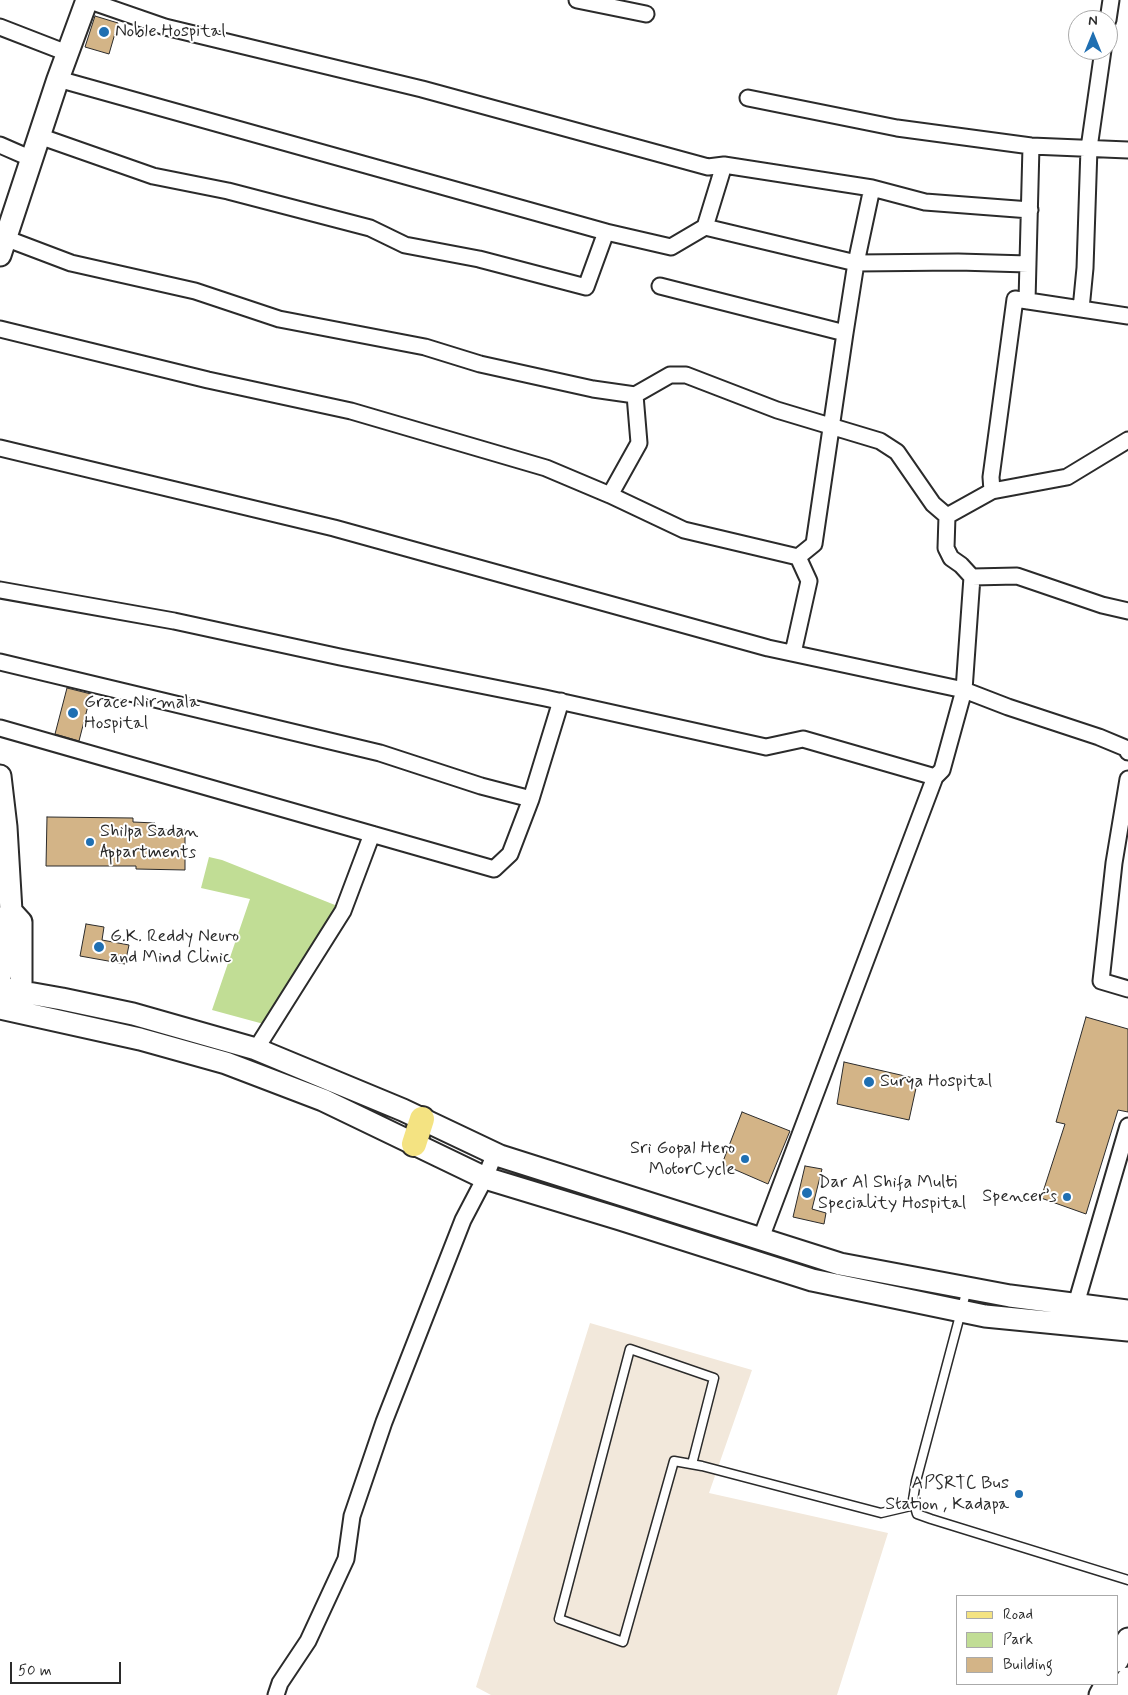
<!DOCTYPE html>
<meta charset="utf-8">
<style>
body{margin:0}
#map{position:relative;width:1128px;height:1695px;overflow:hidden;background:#fff;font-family:Mynerve,sans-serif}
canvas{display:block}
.legend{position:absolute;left:956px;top:1595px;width:162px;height:90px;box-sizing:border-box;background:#fff;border:1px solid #aaa;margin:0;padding:6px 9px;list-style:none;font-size:15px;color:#2b2b2b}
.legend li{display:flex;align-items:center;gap:10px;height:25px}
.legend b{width:25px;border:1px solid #aaa}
.north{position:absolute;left:1068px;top:10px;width:50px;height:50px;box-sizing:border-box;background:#fff;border:1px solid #aaa;border-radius:50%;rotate:0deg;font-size:14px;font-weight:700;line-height:20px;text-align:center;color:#2b2b2b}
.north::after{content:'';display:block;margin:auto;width:18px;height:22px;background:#1f6fb2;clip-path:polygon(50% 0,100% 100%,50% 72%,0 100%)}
.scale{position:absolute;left:10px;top:1662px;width:111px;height:22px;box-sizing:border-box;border:2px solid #2b2b2b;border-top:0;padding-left:6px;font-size:15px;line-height:18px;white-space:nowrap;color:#2b2b2b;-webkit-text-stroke:4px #fff;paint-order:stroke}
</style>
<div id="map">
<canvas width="1128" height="1695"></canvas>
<ul class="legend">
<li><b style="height:6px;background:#f4e382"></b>Road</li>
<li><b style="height:14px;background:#c1dd95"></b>Park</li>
<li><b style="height:14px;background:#d3b487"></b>Building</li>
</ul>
<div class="north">N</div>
<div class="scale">50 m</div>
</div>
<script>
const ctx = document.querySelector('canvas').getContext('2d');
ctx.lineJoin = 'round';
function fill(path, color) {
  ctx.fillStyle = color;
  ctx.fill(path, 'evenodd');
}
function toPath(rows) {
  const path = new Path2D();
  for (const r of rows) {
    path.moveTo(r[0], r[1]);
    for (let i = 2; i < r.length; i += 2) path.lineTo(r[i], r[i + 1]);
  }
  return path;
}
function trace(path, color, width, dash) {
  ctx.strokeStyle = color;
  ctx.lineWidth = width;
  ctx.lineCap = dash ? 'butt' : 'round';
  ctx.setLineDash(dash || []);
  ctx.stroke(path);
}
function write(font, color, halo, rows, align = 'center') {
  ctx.font = font + ' Mynerve,sans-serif';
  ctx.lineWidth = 4;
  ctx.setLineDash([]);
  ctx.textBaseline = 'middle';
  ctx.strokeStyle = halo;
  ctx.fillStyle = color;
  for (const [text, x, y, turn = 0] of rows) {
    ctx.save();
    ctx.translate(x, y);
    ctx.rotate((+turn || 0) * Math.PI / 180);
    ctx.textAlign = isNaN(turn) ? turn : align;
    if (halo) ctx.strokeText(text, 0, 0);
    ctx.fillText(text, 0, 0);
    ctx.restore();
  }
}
fill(toPath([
 [590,1323,752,1370,709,1493,888,1533,837,1695,491,1695,476,1687]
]), '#f2e8db');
fill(toPath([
 [209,857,222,860,340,907,271,1026,212,1010,250,899,201,888]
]), '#c1dd95');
const building = toPath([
 [95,16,118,23,109,54,85,47,95,16],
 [67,688,91,694,79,741,55,734,67,688],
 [47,817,133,818,133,822,155,823,155,830,185,830,185,870,136,869,136,866,46,866,47,817],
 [86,924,104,927,102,940,129,945,125,964,80,956,86,924],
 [1086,1017,1128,1029,1128,1112,1118,1110,1086,1214,1041,1198,1065,1124,1056,1122,1086,1017],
 [844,1062,918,1079,909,1120,837,1104,844,1062],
 [742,1112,790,1131,768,1184,722,1164,742,1112],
 [805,1166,822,1169,812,1209,826,1213,824,1224,793,1217,805,1166]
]);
fill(building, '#d3b487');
trace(building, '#2b2b2b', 1);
const lane = toPath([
 [967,1289,916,1481,913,1500,917,1514,931,1519,1128,1580],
 [692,1464,714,1378,630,1349,559,1619,623,1642,674,1461,702,1466,881,1513,915,1505]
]);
const street = toPath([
 [577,0,646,14],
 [1108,20,1111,0],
 [0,27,67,53],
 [58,79,606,232],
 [748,98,897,128,1031,146,1128,150],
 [39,136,153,176,228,191,370,228,405,245,479,259,586,287,606,232,671,247,705,227,724,165,708,167,422,89,165,27,87,0],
 [0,145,32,159],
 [724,165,872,188,925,202,1030,210],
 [705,227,856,263,872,188],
 [5,238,71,263,195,291,279,319,425,347,480,364,593,389,635,395],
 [660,286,845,333,856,263,958,262,1028,264],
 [1027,301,1031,146],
 [1081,309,1085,268,1089,148,1103,50],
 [0,329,208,380,351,411,546,468,610,495,684,530,798,557],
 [0,448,334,528,768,648,964,690,1008,707,1099,737,1128,749,1128,752],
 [992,491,991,477,1015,299,1128,316],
 [610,495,639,443,635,395,670,375,686,375,777,410,880,441,897,452,933,504,947,516],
 [947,516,992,491,1067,477,1128,440],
 [972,577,1017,576,1102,605,1128,611],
 [0,590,174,621,340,657,545,698,766,747,803,739,935,777,761,1238],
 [793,653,809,581,798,557,814,544,845,333],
 [0,662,380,753,481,786,531,799],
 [0,728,494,869,510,854,531,799,561,701],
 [935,777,942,770,964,690,972,577,961,565,951,558,946,548,947,516],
 [1128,779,1114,863,1101,981,1128,989],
 [256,1049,343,911,372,834],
 [1076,1304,1128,1126],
 [276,1695,280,1683,308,1641,346,1559,352,1516,384,1422,463,1220,485,1178,495,1153]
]);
const secondary = toPath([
 [0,255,58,79,87,0],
 [0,776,6,827,11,911],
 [0,976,2,922,11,911,21,922,21,992],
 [0,988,62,999,133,1014,256,1049,403,1110,500,1156,840,1264,1010,1296,1128,1311],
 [0,1008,140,1039,226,1063,323,1100,485,1178,620,1219,812,1280,985,1316,1128,1330],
 [1117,1661,1128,1639],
 [1100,1695,1106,1684],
 [1119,1695,1128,1678]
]);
const primary = toPath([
 [414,1144,422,1119]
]);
trace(lane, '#2b2b2b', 11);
trace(street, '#2b2b2b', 19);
trace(secondary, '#2b2b2b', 25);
trace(primary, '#2b2b2b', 28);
trace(lane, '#fff', 8);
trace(street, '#fff', 15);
trace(secondary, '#fff', 21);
trace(primary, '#f4e382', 24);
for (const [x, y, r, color] of [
 [104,32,6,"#1f6fb2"],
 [73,713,6,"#1f6fb2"],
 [90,842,5,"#1f6fb2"],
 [99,947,6,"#1f6fb2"],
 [869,1082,6,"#1f6fb2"],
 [745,1159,5,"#1f6fb2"],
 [807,1193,6,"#1f6fb2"],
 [1067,1197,5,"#1f6fb2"],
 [1019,1494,5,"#1f6fb2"]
]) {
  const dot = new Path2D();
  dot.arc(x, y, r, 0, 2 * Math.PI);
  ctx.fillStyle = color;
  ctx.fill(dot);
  trace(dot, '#fff', 2);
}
write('18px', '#2b2b2b', '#fff', [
 ["Noble Hospital",115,32],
 ["Grace Nirmala",84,703],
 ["Hospital",84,724],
 ["Shilpa Sadan",100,832],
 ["Appartments",100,853],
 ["G.K. Reddy Neuro",110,937],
 ["and Mind Clinic",110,958],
 ["Surya Hospital",880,1082],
 ["Sri Gopal Hero",735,1149,"right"],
 ["MotorCycle",735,1170,"right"],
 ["Dar Al Shifa Multi",818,1183],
 ["Speciality Hospital",818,1204],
 ["Spencer’s",1057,1197,"right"],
 ["APSRTC Bus",1009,1484,"right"],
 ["Station , Kadapa",1009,1505,"right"]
], 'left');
</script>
